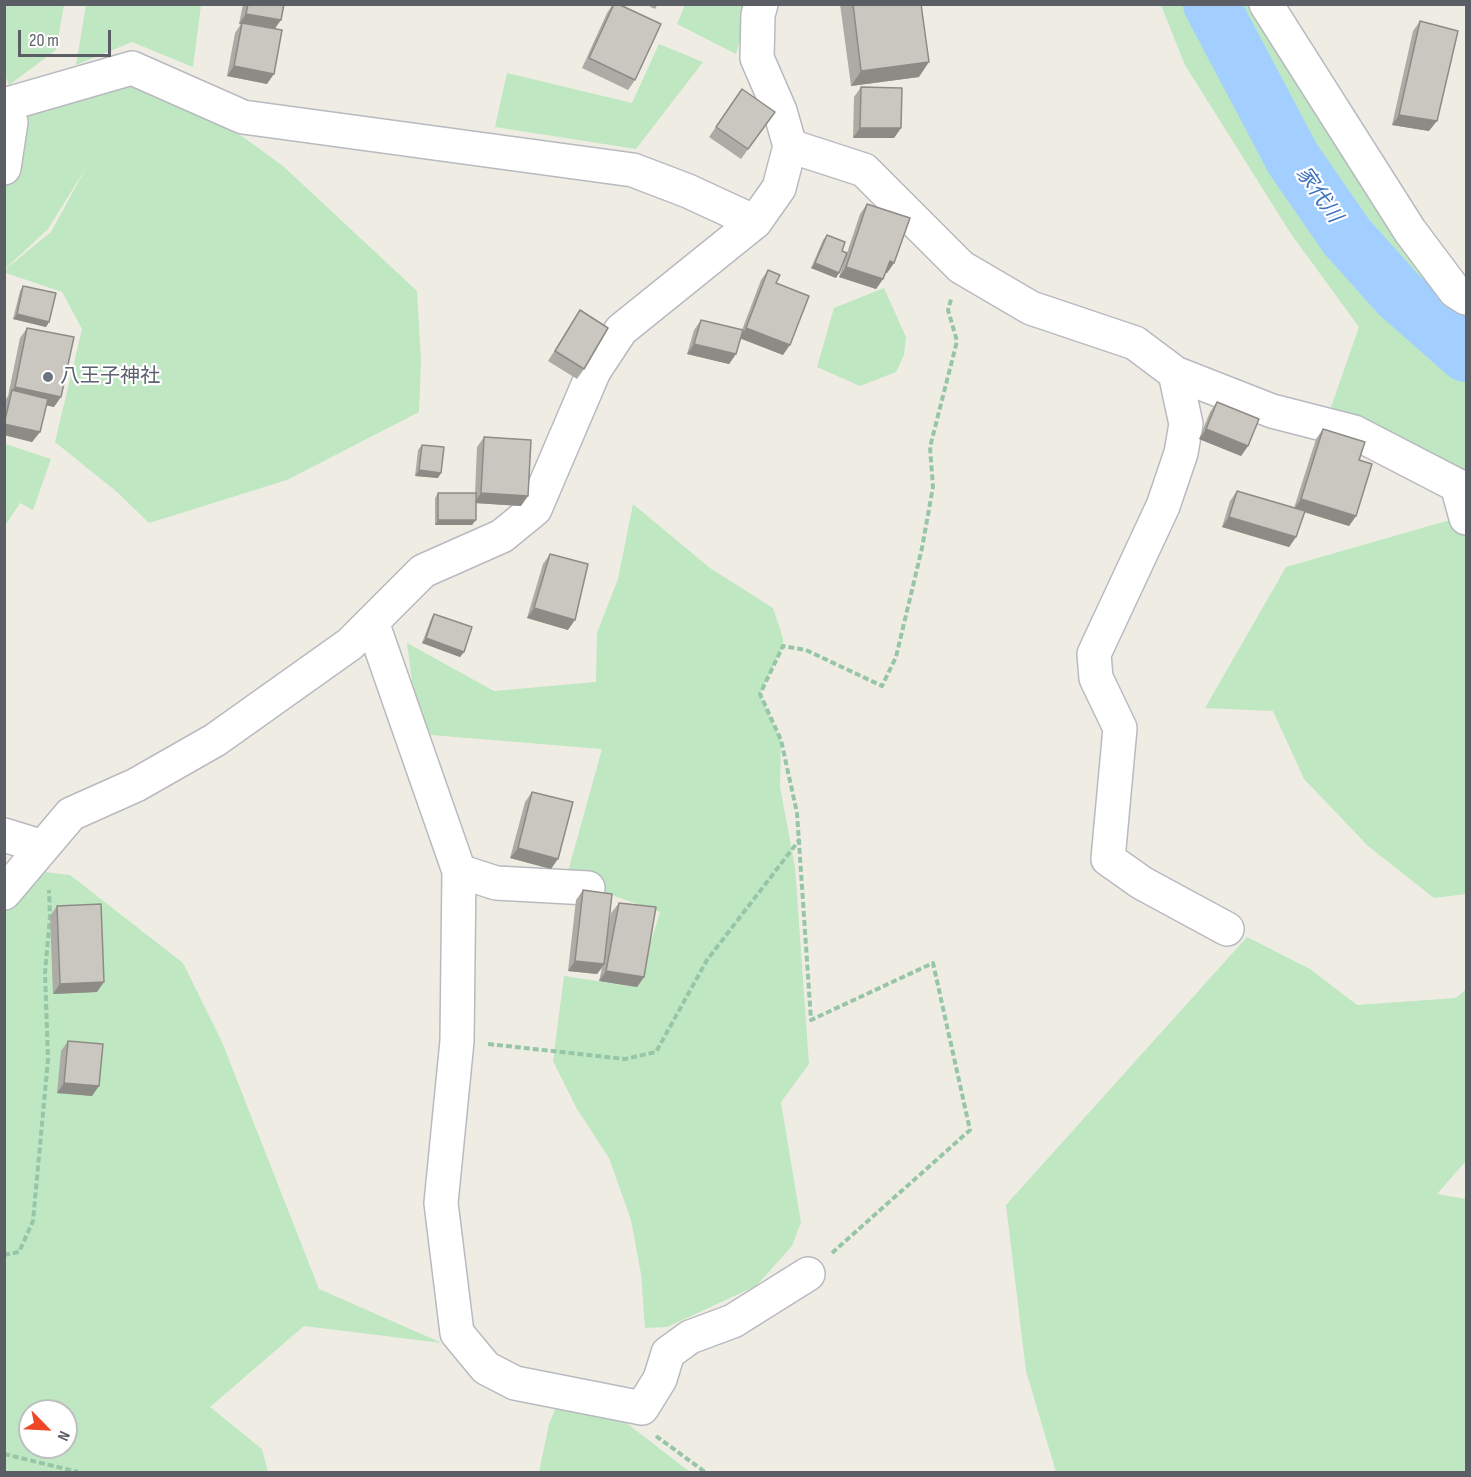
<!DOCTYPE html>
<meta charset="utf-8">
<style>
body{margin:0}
#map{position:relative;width:1471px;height:1477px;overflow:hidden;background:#efede3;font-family:"Sofia Sans Condensed",sans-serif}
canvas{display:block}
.frame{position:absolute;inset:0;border:6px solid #5b5e64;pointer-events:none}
.north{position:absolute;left:18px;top:1399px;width:60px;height:60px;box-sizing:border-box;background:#fff;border:2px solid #bdbfc1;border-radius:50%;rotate:114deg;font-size:16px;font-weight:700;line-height:24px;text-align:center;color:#5b5e64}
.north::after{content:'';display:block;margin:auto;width:21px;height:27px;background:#f04728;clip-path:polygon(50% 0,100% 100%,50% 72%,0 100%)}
.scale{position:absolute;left:18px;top:30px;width:93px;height:27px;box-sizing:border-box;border:3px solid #5b5e64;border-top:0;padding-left:8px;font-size:18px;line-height:21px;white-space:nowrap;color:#5b5e64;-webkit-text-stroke:4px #fff;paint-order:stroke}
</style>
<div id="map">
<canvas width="1471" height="1477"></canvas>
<div class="frame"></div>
<div class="north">N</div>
<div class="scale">20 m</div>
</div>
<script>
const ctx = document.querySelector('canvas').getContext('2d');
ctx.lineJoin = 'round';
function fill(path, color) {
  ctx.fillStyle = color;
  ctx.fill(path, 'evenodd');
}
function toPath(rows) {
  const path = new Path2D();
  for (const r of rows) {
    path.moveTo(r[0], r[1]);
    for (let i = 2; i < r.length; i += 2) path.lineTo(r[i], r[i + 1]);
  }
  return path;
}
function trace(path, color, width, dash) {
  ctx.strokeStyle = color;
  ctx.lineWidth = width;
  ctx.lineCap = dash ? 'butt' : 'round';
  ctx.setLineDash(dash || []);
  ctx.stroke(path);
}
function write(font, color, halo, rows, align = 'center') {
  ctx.font = font + ' "Sofia Sans Condensed","Noto Sans JP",sans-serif';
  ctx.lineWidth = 4.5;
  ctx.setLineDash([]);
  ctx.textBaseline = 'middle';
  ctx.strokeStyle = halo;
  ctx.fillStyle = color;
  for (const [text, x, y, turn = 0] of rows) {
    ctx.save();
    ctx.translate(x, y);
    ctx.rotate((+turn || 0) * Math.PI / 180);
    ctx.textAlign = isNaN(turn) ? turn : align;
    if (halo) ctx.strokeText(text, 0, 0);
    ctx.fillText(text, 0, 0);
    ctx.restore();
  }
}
fill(toPath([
 [4,5,64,5,56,50,9,85,4,73],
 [86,5,201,5,193,67,132,42,76,65],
 [685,5,750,5,736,54,677,24],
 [1161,5,1256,5,1401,247,1466,300,1466,481,1331,407,1359,327,1291,234,1185,65],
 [659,44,703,62,636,149,495,127,507,73,632,103],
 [132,68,221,121,283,166,417,291,421,361,419,412,287,480,149,523,117,492,55,442,82,329,62,292,6,273,7,268,51,232,87,166,48,229,5,269,4,155,11,122],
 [884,288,906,337,904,355,896,372,860,386,817,367,834,308],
 [5,444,51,459,33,510,20,503,5,526],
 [633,504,710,568,773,608,783,638,783,646,760,694,781,740,780,787,795,867,809,1064,781,1102,801,1222,792,1246,756,1286,667,1327,645,1328,641,1274,631,1220,609,1158,577,1109,553,1061,564,976,637,987,660,912,566,879,602,749,419,734,407,643,494,691,596,682,597,633,618,579],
 [1464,516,1466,519,1466,894,1434,898,1368,846,1304,779,1273,711,1205,708,1286,567],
 [37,871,70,875,183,963,222,1042,319,1289,442,1343,304,1326,210,1407,262,1449,268,1472,5,1472,5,907],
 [30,1411,66,1411,66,1447,30,1447],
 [1247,937,1310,969,1357,1005,1456,998,1466,989,1466,1161,1437,1194,1466,1199,1466,1472,1056,1472,1026,1371,1006,1205],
 [556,1407,616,1415,690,1472,539,1472,549,1424]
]), '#bee7c2');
trace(toPath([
 [1211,4,1293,159,1347,237,1399,295,1466,354]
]), '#a2cfff', 56);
const minor = toPath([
 [1266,4,1410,231,1455,291,1466,298],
 [4,105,132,68,243,117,633,170,688,191,755,222],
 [4,107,11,122,4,168],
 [790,146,864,170,961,267,1031,308,1135,343,1175,373,1272,411,1354,432,1466,490],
 [1175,373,1186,424,1181,453,1163,506,1094,654,1096,678,1120,728,1108,859,1142,883,1227,929],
 [1457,485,1466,518],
 [372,622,459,871,457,1041,441,1203,457,1333,486,1368,515,1383,642,1408,660,1379,668,1353,690,1337,733,1321,808,1274],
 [4,835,43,847],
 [459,871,496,883,588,888],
 [4,893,71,814,136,785,215,740,350,644,423,571,502,536,535,509,594,371,621,330,755,222,779,188,790,146,780,111,757,58,758,15,761,4]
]);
trace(minor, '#b8bac0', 36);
trace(toPath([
 [488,1044,625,1059,656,1052,707,960,800,839],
 [832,1253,970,1130,933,963,811,1020,797,813,781,740,760,694,783,646,806,650,882,686,896,657,922,548,933,487,930,447,957,341,948,310,951,299],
 [4,1255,19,1252,33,1221,48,1059,45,973,50,916,49,890],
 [656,1436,705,1472],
 [4,1454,78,1472]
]), '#96c6a7', 4, [6, 3]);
trace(minor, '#fff', 33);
fill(toPath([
 [243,4,284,4,275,29,267,84,227,76,235,33,241,24,239,24],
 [613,4,635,80,628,90,582,68,607,13],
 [645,4,658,4,655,9],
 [840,4,921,4,919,77,851,86],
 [1420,21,1429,131,1392,125,1413,31],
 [861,87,901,128,894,138,853,138,854,97],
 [742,89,775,112,741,159,709,137],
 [867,204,894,263,887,273,886,273,883,279,876,289,839,277,844,262,836,278,811,268,823,240,827,235,842,251,847,253,860,214],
 [768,270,776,283,783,355,740,338,736,354,729,364,687,354,694,330,701,320,742,330,761,280],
 [23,286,49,322,46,327,13,319,20,291],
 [580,310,584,369,577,379,548,361],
 [27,328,54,407,46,405,40,432,32,442,4,435,4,402,8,396,20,338],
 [1217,402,1248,446,1241,456,1199,439,1210,412],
 [1323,429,1359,460,1356,516,1349,526,1305,512,1296,537,1289,547,1222,527,1230,501,1237,491,1294,508,1316,439],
 [484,437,521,506,476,503,472,525,435,525,435,498,438,493,475,493,477,447],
 [422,445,438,478,415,476,418,450],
 [550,554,568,630,527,618,543,564],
 [434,614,464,652,460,657,422,643,431,619],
 [532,792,551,869,510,858,525,802],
 [583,890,607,935,611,913,619,903,644,977,637,987,599,981,602,968,597,974,568,971,576,900],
 [57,906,97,992,53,994,50,916],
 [68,1041,92,1096,57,1093,61,1051]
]), '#adaba5');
fill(toPath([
 [246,14,281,20,274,30,239,24],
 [929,62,919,77,851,86,861,71],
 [234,66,274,74,267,84,227,76],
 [1399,115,1437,121,1429,131,1392,125],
 [860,128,901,128,894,138,853,138],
 [890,261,894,263,887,273,883,271],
 [815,263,839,273,836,278,811,268],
 [846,267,883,279,876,289,839,277],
 [17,314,49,322,46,327,13,319],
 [746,328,790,345,783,355,739,338],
 [694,344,736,354,729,364,687,354],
 [15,387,61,397,54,407,10,397,12,391],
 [4,424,40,432,32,442,4,435],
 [1206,429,1248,446,1241,456,1199,439],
 [419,470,441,473,438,478,415,476],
 [481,493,528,496,521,506,474,503],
 [1301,499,1356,516,1349,526,1294,509],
 [1229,517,1296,537,1289,547,1222,527],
 [438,520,476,520,472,525,435,525],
 [534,608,575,620,568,630,527,618],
 [426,638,464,652,460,657,422,643],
 [518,848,558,859,551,869,510,858],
 [575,961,604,964,597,974,568,971],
 [606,971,644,977,637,987,599,981],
 [104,982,97,992,53,994,60,984],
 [64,1083,99,1086,92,1096,57,1093]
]), '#8d8b86');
const building = toPath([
 [248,4,284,4,281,20,246,14,248,4],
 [614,4,618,4,661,24,635,80,589,58,614,4],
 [853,4,921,4,929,62,861,71,853,4],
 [1420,21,1458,31,1437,121,1399,115,1420,21],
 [242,23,282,30,274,74,234,66,242,23],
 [861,87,902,88,901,128,860,128,861,87],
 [742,89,775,112,748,149,716,127,742,89],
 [867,204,910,218,894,263,890,261,883,279,846,267,867,204],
 [827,235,845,242,842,251,847,253,839,273,815,263,827,235],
 [768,270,780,275,776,283,809,296,790,345,746,328,768,270],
 [23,286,56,293,49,322,17,314,23,286],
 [580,310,608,328,584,369,555,351,580,310],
 [701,320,743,330,736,354,694,344,701,320],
 [27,328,74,337,61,397,15,387,27,328],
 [12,390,48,399,40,432,4,424,12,390],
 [1217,402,1259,419,1248,446,1206,429,1217,402],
 [1323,429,1365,442,1359,460,1372,464,1356,516,1301,499,1323,429],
 [484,437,531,440,528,496,481,493,484,437],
 [422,445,444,447,441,473,419,470,422,445],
 [1237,491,1305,511,1296,537,1229,517,1237,491],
 [438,493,476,493,476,520,438,520,438,493],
 [550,554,588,564,575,620,534,608,550,554],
 [434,614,472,627,464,652,426,638,434,614],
 [532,792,573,802,558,859,518,848,532,792],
 [583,890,612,894,604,964,575,961,583,890],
 [619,903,656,907,644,977,606,971,619,903],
 [101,904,104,982,60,984,57,906,101,904],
 [68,1041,103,1044,99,1086,64,1083,68,1041]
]);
fill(building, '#c9c7c0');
trace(building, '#8d8b86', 1.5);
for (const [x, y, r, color] of [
 [48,377,6,"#6b7280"]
]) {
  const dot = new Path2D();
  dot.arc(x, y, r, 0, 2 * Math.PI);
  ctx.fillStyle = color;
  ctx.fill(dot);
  trace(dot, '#fff', 2);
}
write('20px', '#5b616d', '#fff', [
 ["八王子神社",60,377]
], 'left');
write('italic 21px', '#3e72bf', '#fff', [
 ["家代川",1318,195,55]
]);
</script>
